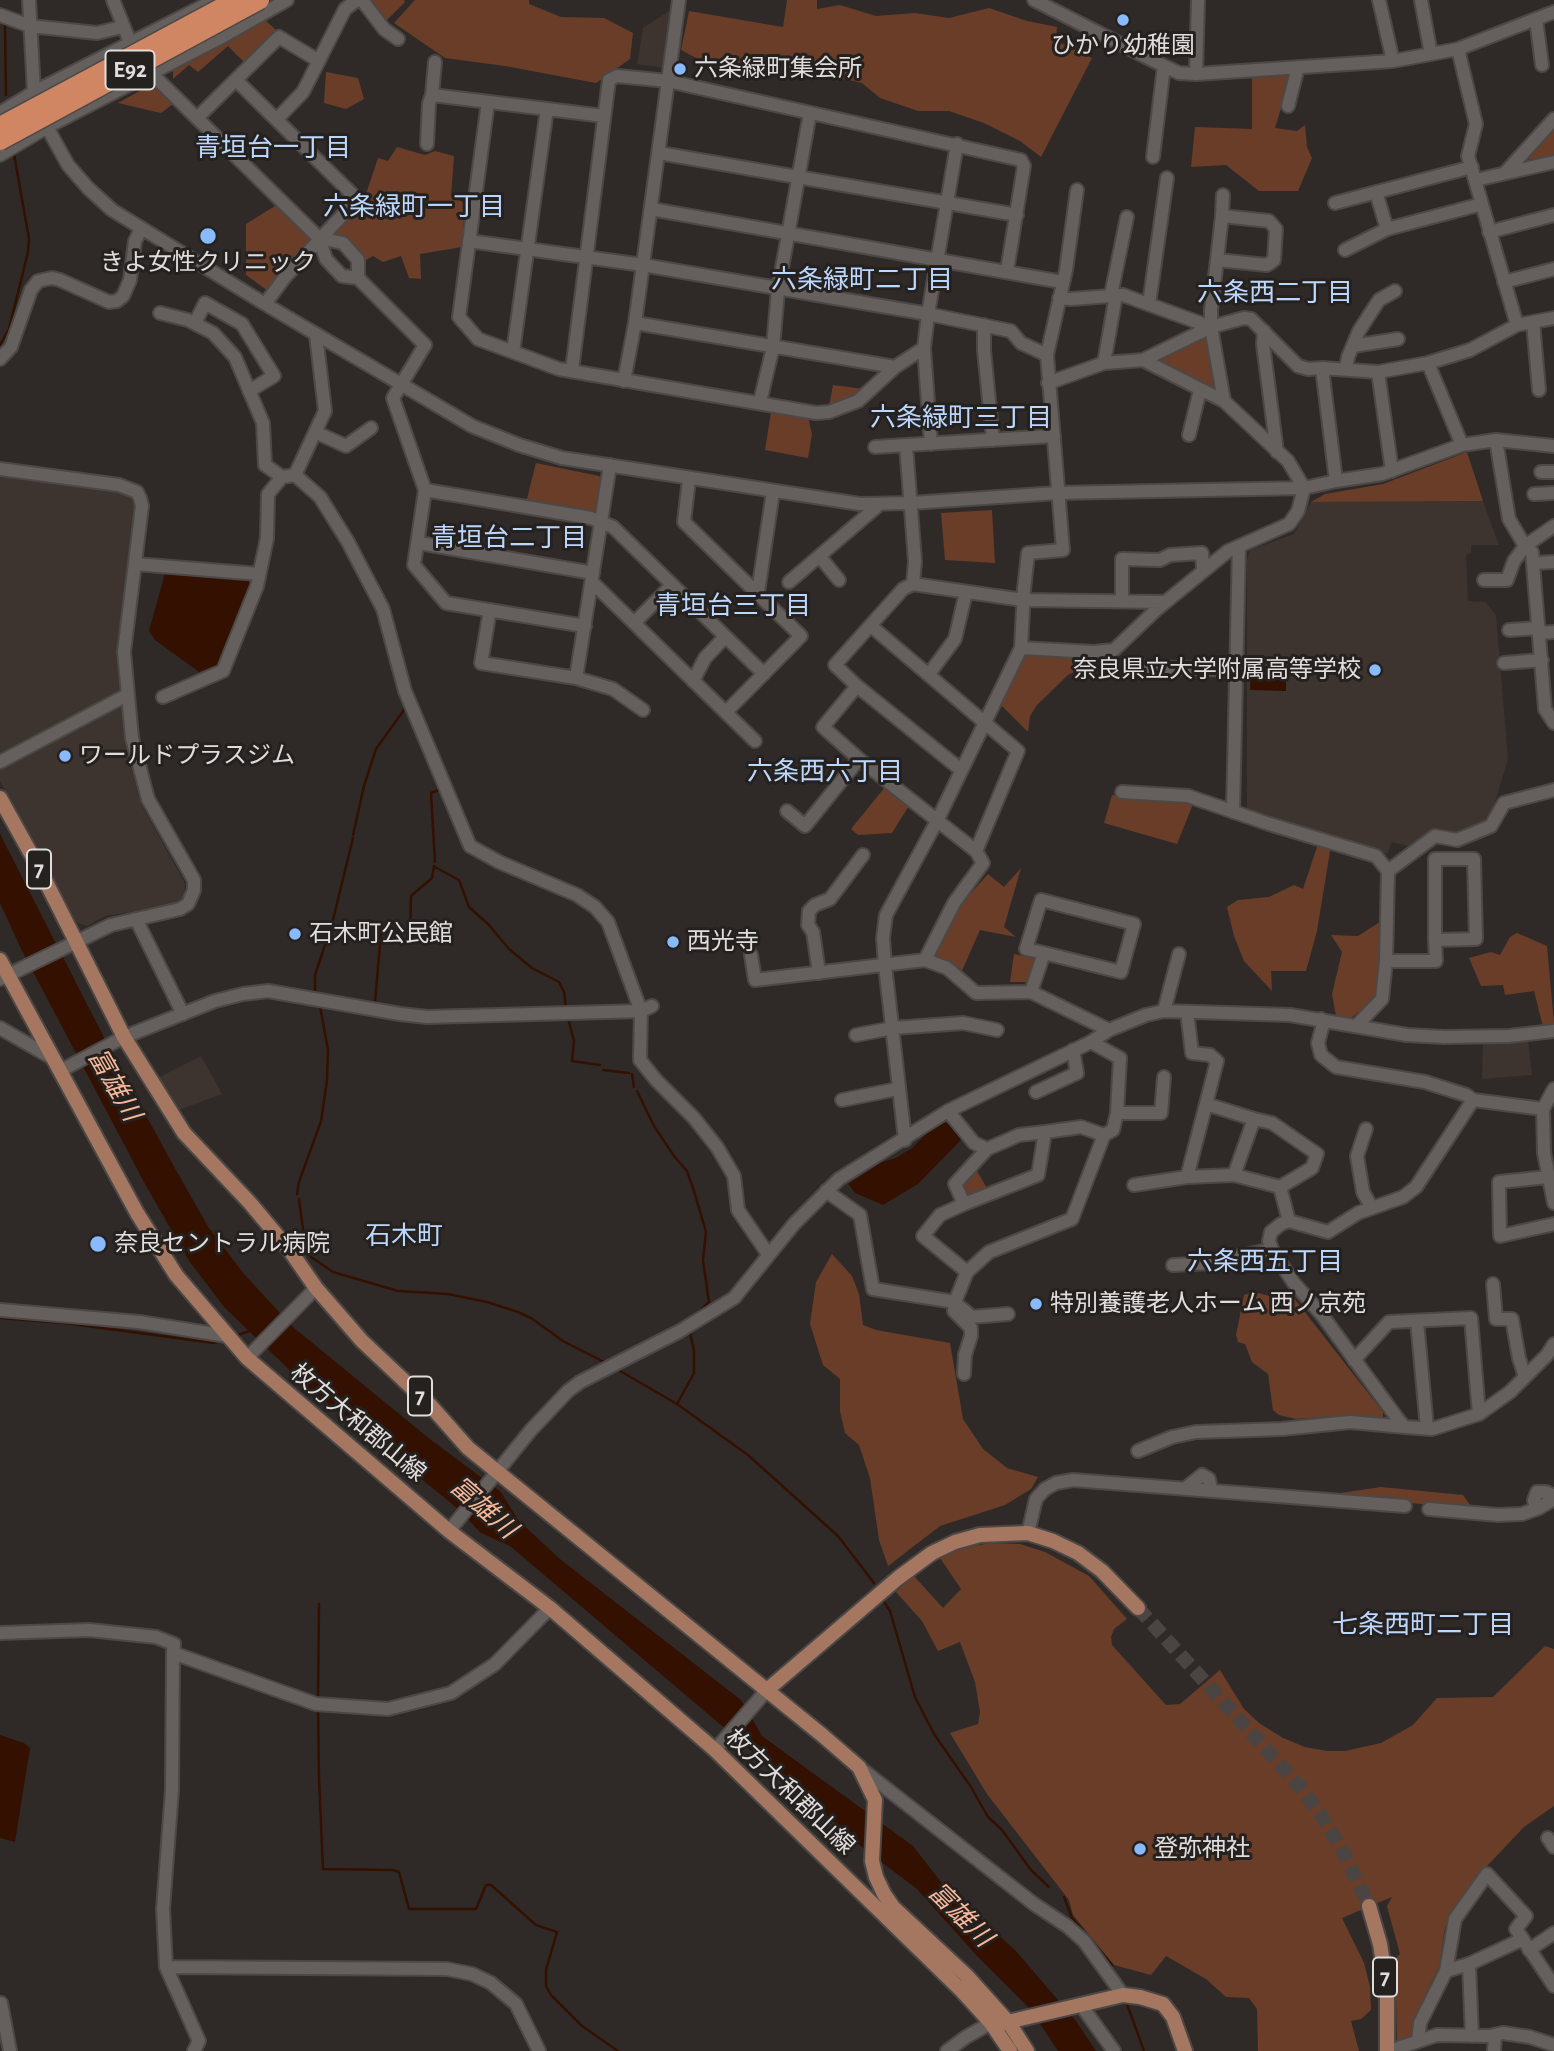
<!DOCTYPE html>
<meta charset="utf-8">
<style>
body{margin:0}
canvas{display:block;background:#2f2a28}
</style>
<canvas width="1554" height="2051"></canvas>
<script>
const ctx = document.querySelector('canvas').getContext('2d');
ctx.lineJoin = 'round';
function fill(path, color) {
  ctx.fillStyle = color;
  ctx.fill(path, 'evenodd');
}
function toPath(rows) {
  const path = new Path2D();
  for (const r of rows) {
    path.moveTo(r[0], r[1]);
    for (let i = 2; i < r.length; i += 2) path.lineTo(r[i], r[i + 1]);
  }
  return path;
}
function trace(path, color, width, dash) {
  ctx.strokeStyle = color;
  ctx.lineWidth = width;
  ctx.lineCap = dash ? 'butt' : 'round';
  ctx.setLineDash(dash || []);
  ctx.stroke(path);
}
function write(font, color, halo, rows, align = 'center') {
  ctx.font = font + ' "Alegreya Sans","Noto Sans JP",sans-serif';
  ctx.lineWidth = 6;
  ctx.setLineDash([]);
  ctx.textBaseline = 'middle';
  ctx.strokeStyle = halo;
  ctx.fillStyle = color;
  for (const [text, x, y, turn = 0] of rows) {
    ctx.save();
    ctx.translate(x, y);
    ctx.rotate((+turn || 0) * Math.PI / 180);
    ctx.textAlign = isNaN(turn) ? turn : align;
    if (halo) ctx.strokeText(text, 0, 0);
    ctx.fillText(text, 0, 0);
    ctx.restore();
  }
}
fill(toPath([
 [672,9,665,68,637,64,643,28],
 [0,475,117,490,118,493,130,497,135,506,116,654,125,745,139,797,143,808,185,883,184,895,180,901,170,906,105,916,87,926,77,923,0,781],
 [1483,501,1499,545,1471,545,1471,553,1466,555,1468,601,1485,602,1496,615,1508,759,1488,825,1456,838,1437,835,1416,848,1392,842,1387,854,1247,813,1247,560,1250,550,1294,534,1311,502],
 [1528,1040,1532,1075,1482,1079,1483,1044],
 [201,1056,222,1094,176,1111,156,1079]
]), '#3d332f');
fill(toPath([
 [370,0,404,0,405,2,384,23,370,4],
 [415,0,529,0,529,4,561,17,604,18,633,33,630,59,596,83,505,66,445,58,394,23],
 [787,0,817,0,817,9,840,5,876,16,915,13,949,18,989,8,1027,21,1057,27,1056,41,1092,58,1041,157,1020,141,984,123,949,111,918,111,880,98,862,83,794,68,780,76,744,72,724,60,696,58,681,50,689,11,783,27],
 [265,20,277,31,245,63,228,46,198,72,189,65,173,79,173,69],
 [326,72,358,78,364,99,346,109,324,103],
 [1272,72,1292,72,1275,128,1297,131,1305,125,1307,147,1312,158,1298,191,1259,191,1226,165,1191,167,1195,127,1252,129,1252,78],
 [145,88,159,89,173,104,161,113,118,103],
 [1554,125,1554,156,1530,162,1527,155],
 [397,147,425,155,435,151,454,156,451,196,465,203,462,247,420,254,421,279,409,278,401,256,383,262,373,256,366,260,349,241,334,233,366,194,378,158,388,161],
 [275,206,313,240,268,291,246,275,246,224],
 [1206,338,1210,339,1215,390,1158,362,1167,351],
 [833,385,864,389,853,398,829,406],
 [771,412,808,417,812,434,808,458,765,450],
 [1467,452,1483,501,1311,502,1325,494,1383,484],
 [536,463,599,476,602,480,596,511,591,514,526,503],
 [992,510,995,563,945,560,941,513],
 [1020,652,1099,659,1068,675,1037,705,1030,716,1028,732,1001,705],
 [885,787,910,804,892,833,858,835,851,829],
 [1112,795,1184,800,1193,804,1177,844,1104,823],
 [1319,841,1331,845,1317,931,1306,971,1271,971,1272,991,1244,961,1234,936,1227,907,1238,900,1269,897,1294,885,1303,889],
 [1021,868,1004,927,1016,937,980,930,961,973,932,955,964,901,988,874,1004,887],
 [1383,920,1378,996,1350,1019,1336,1016,1332,994,1342,952,1331,935,1358,936],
 [1517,933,1547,946,1554,1023,1543,1027,1534,991,1505,995,1503,985,1481,986,1469,958,1491,952,1500,955,1510,937],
 [1014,954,1036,959,1031,982,1010,982],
 [974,1166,988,1190,971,1196,964,1194,961,1185],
 [832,1254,852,1276,859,1294,863,1325,876,1330,950,1343,963,1419,983,1449,1007,1468,1038,1477,1031,1489,1005,1505,940,1526,888,1566,879,1540,870,1478,859,1445,845,1433,840,1411,840,1379,823,1365,810,1324,816,1282],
 [1253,1292,1270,1296,1293,1297,1383,1412,1383,1420,1353,1415,1296,1419,1279,1415,1273,1410,1268,1374,1252,1362,1245,1344,1238,1342,1236,1335,1244,1295],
 [1381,1487,1463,1495,1473,1509,1327,1495],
 [991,1543,1020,1544,1045,1552,1089,1576,1127,1619,1114,1629,1111,1637,1112,1645,1166,1705,1180,1704,1220,1670,1244,1709,1259,1723,1283,1738,1305,1747,1327,1751,1345,1751,1381,1743,1413,1725,1437,1698,1493,1697,1545,1646,1554,1649,1554,1806,1524,1827,1486,1867,1450,1916,1445,1927,1439,1967,1412,2022,1411,2039,1397,2042,1396,1995,1391,1963,1400,1954,1387,1906,1392,1897,1342,1918,1364,1963,1370,1987,1371,2010,1361,2019,1351,2021,1359,2051,1258,2051,1257,2009,1249,1998,1226,1997,1206,1979,1166,1956,1151,1975,1114,1965,1073,1915,1069,1900,987,1794,950,1733,978,1724,980,1712,975,1682,960,1642,938,1651,922,1621,896,1592,913,1575,943,1608,961,1589,940,1558,956,1549]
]), '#693d28');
fill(toPath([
 [165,573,248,580,251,584,221,663,199,672,155,640,149,631],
 [1251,666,1286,667,1286,691,1250,690],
 [0,834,113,1055,177,1172,209,1228,244,1274,293,1327,431,1440,501,1492,518,1520,560,1559,741,1700,762,1736,913,1846,941,1882,1016,1951,1076,2021,1096,2051,1058,2051,1031,2010,978,1957,917,1889,864,1849,814,1804,510,1546,481,1533,457,1508,303,1383,225,1308,189,1261,145,1184,22,951,0,903],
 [945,1122,956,1129,962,1139,918,1184,883,1205,855,1193,848,1184,882,1162,896,1158,912,1148,931,1129],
 [0,1735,24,1743,30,1748,15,1842,0,1838]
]), '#331000');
trace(toPath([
 [5,25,6,95],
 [0,345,9,329,28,252,29,239,14,154],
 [430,766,439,790,431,793,435,862],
 [353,835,364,786,376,749,406,707],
 [435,867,459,880,469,907,489,925,509,949,532,968,559,982,564,992,566,1008],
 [315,994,315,975,332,924,353,838],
 [375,1002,381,933,410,932,411,896,432,878,434,866],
 [568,1018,574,1041,572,1061,600,1065],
 [603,1070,629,1073],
 [632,1074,634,1087],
 [637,1091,654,1126,674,1156,687,1171,694,1191,706,1232,703,1260,709,1302,700,1311],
 [297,1194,299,1182,321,1121,327,1080,328,1050,320,1006],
 [299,1199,305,1244,311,1257,333,1272,398,1291,448,1294,487,1302,518,1312,531,1318,563,1341,606,1363],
 [0,1318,64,1323,214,1343,222,1340],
 [235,1336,249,1331],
 [615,1368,677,1404,748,1455,838,1536,874,1583],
 [677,1404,694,1373,694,1351,690,1332],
 [883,1600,890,1611,915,1697,934,1734,971,1787,988,1817,1002,1830,1031,1870,1049,1887],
 [318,1698,319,1604],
 [318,1708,319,1778,323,1869,393,1870,399,1872,409,1909,476,1909,486,1885,491,1885,536,1925,557,1932,546,1970,546,1986,551,1995,582,2026,618,2051],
 [1064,1897,1072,1918,1112,1965],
 [1127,2004,1144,2051]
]), '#331000', 2.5);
trace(toPath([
 [1138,1608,1302,1789,1323,1818,1345,1855,1369,1906]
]), '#4a4543', 14, [14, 7]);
const minor = toPath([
 [29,0,34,92,47,127,68,165,88,188,112,210,265,304,472,426,519,445,562,458,860,504,911,503,1057,493,1304,488,1336,481,1382,474,1462,445,1496,440,1554,446],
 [113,0,130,42,151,73,319,238,326,259,342,276,358,278,358,260,343,243,319,238],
 [362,0,384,29,398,39],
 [1034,0,1164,66,1179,73,1196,74,1393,61,1458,49,1554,12],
 [1379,0,1393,61],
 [1421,0,1431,54],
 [0,15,30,26,97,33,122,27],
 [1536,19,1542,65],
 [1458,49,1476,124,1468,156,1517,325],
 [435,62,432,95,604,116],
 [1196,74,1198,0],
 [236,80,353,195,350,207,285,277,265,304],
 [488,102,459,317,478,339,559,369,816,413,829,412,858,401,895,367,924,348],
 [1288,106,1298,67],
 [0,113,34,92,215,0],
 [197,118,279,37,319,61],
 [277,119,303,92,345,9,357,0],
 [427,144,429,103,432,95],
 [659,153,1017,215],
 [0,155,47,127,220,38,287,0],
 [1153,157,1164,66],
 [1505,173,1554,119],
 [1476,180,1554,162],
 [1376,192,1387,229],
 [1335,203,1472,167],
 [651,209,1062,282],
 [1222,216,1223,195],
 [1489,232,1554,215],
 [469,241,643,265,928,314,1011,331,1021,343,1047,355],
 [1345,250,1387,229,1482,204],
 [1217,260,1267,265,1274,260,1276,229,1269,221,1222,216,1217,260,1211,310,1211,327,1224,401],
 [358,278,425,345,393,398,425,490,414,565,446,603,585,626],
 [1504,282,1554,269],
 [1111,295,1127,217],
 [1059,298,1071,299,1123,295,1211,327,1244,318,1251,319,1298,366,1308,369,1322,368,1378,372,1428,363],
 [1149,304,1167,178],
 [160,313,188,320,213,333,235,357,263,423,265,465,282,477],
 [1533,322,1539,390],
 [195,323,205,303,242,324,274,376,249,391],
 [635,323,895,367],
 [984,325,984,350,993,440],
 [1264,331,1263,344,1277,452],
 [1353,346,1398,339],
 [513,352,547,109],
 [0,359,11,347,31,290,38,281,52,278,60,280,109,302,117,301,123,296,130,280,135,241,141,229],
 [1143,360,1211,327],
 [1104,363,1116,295],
 [1322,368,1336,481],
 [1346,369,1348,357,1359,331,1379,300,1395,291],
 [572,370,609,80,617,76,668,81,1021,160,1024,166,1007,271],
 [1378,372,1392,471],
 [624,381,635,323,679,0],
 [760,402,773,347,778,290,810,113],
 [315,432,346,446,371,428],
 [1189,435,1200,390],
 [1496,440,1509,519,1525,546,1554,526],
 [931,444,924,348,928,314,957,144],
 [1462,445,1428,363,1470,350,1517,325,1554,318],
 [875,447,906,445],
 [0,469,119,485,137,492,140,498,142,506,124,652,132,738,148,799,194,880,194,890,188,904,180,909,111,925,0,979],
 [1541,472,1554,472],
 [295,475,325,411,316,335],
 [689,479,684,522,801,636,727,711],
 [425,490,591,518,613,527,764,674],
 [1534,494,1554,493],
 [419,543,593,573],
 [820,557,839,580],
 [1534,563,1554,562],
 [135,564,259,574],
 [1484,580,1507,580,1514,561,1525,546,1532,552,1545,709,1554,723],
 [592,582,755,741],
 [789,582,880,504],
 [913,584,1023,600,1164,602],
 [758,592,773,492],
 [1122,600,1122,559,1160,560,1170,555,1202,553,1203,570],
 [490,610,481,663,576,678,613,689,643,710],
 [635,622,672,585],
 [871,626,1018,751,976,851],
 [1509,630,1539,628],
 [1539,633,1554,632],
 [1021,648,1094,652,1114,650,1157,609,1228,551,1289,524,1298,511,1304,488,1288,461,1224,401,1143,360,1104,363,1048,383],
 [1504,663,1542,660],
 [1144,667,1237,670],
 [929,674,955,639,966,592],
 [576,678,610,465],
 [693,681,705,658,725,637],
 [163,697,223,671,257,586,267,538,268,494,282,477,295,475,320,497,348,542,383,609,405,691,470,846,499,862,577,895,595,907,608,922,641,1011,640,1060,656,1080,694,1118,717,1147,734,1176,738,1210,768,1254],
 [0,762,127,695],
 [960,769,857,686,835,665,903,589,913,584,915,561,906,445,1054,436],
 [1122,792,1188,796,1266,823,1376,856,1388,871,1386,961,1382,999,1357,1025],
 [787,811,805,826,859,759],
 [1233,812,1239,546],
 [1388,871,1435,836,1457,840,1491,826,1504,803,1554,790],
 [136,919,183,1014],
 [751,955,755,980,925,960,954,903,983,863,976,851,859,759,823,727,857,686],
 [925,960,947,968,976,993,1031,992,1109,1030],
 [1386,961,1436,961,1435,940,1435,859,1474,859,1476,939,1435,940],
 [819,973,813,932,808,925,809,911,815,905,830,899,863,855],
 [1031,992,1044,953,1026,949,1041,900,1134,924,1121,972,1044,953],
 [1164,1011,1179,954],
 [1187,1012,1192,1053,1210,1055,1217,1061,1206,1104],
 [1321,1019,1323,1024,1318,1043,1321,1055,1336,1067,1425,1082,1466,1095,1473,1100,1543,1109],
 [0,1028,54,1059],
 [856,1035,893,1028,963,1023,997,1030],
 [1091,1042,1120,1058,1117,1113,1113,1130,1104,1135],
 [60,1071,124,1037,215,1001,243,994,268,991,400,1014,427,1017,641,1011,652,1006],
 [1554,1089,1543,1109,1544,1153,1554,1203],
 [1036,1092,1077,1073,1073,1050],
 [842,1100,897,1089],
 [948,1111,974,1143,987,1149,955,1184,964,1204,940,1215,923,1236,967,1272,989,1252,1072,1219,1104,1135,1081,1127,1045,1132,1038,1175,964,1204],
 [1117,1113,1161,1113,1164,1077],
 [1254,1119,1272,1123,1317,1154,1312,1168,1280,1187],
 [1366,1129,1357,1156,1363,1192,1372,1208],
 [905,1140,885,965,883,938,886,915,937,821,1021,648,1024,589,1028,553,1063,550,1047,355,1066,270,1077,190],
 [987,1149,1019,1135,1045,1132],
 [1187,1177,1206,1104,1254,1119,1234,1175],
 [1548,1177,1499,1182,1500,1236,1554,1224],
 [1134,1185,1187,1177,1234,1175,1280,1187,1289,1221,1328,1232,1358,1213,1403,1197,1416,1187,1473,1100],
 [826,1191,860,1215,873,1289,955,1302,967,1272],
 [1289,1221,1281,1224,1271,1232,1269,1241,1272,1249,1293,1282,1322,1315,1400,1422,1405,1427,1432,1429,1479,1414,1510,1392,1547,1355,1554,1344],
 [1173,1265,1210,1263,1272,1249],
 [1493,1284,1496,1319,1512,1319,1519,1358,1525,1377],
 [955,1302,954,1311,971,1328,971,1336,965,1355,964,1374],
 [960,1307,972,1317,1008,1314],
 [0,1310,139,1322,227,1336],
 [1417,1321,1427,1428],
 [247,1358,316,1288],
 [1354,1360,1389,1322,1471,1318,1479,1414],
 [1138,1451,1172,1437,1196,1432,1282,1429,1350,1422,1405,1427],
 [1186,1488,1202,1475,1209,1479,1211,1490],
 [1429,1509,1498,1515,1522,1514,1539,1508,1554,1499],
 [1536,1509,1534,1500,1537,1492,1546,1492,1554,1496],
 [449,1531,531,1430,568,1391,580,1382,680,1331,734,1298,794,1224,839,1179,948,1111,1091,1042,1109,1030,1146,1015,1164,1011,1290,1015,1407,1035,1444,1037,1509,1036,1554,1031],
 [1028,1533,1036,1499,1045,1489,1056,1483,1073,1480,1405,1506],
 [0,1633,89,1630,156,1637,174,1644,173,1653,316,1704,388,1709,451,1693,495,1664,550,1608],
 [173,1653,172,1790,163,1909,166,1967,199,2041,194,2051],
 [715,1750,767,1690],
 [859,1767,1034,1904,1067,1926,1084,1941,1123,1995],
 [1548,1838,1554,1847],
 [1529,1950,1554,1933],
 [1469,1964,1472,2036],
 [166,1967,447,1969,472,1974,491,1983,516,2004,539,2051],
 [1446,1971,1469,1964,1523,1939],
 [1,2003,10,2051],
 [1081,2005,1114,2051],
 [1418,2040,1420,2023,1446,1971,1455,1919,1487,1874,1526,1916,1516,1929,1554,1986],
 [947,2051,966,2037,991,2023],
 [1389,2051,1437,2035,1489,2036,1503,2033,1530,2037,1554,2045],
 [1494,2051,1495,2035]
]);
const major = toPath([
 [0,798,41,872,124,1037,184,1133,250,1203,291,1252,316,1288,362,1341,430,1405,468,1448,822,1735,859,1767,875,1800,872,1861,876,1877,884,1894,893,1907,966,1975,1009,2023,1027,2051],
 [0,960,137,1213,176,1275,247,1358,449,1531,550,1608,715,1750,962,1991,991,2023,1010,2051],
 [767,1690,898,1578,932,1553,955,1542,980,1535,1028,1533,1053,1541,1078,1553,1102,1571,1138,1608],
 [1369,1906,1380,1944,1387,1988,1387,2051],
 [1003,2023,1123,1995,1140,1997,1163,2004,1173,2017,1185,2051]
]);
trace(minor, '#4b4846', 16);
trace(major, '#4b4846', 18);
trace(minor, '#65605e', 12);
trace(major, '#a57761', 14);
const highwayBridge = toPath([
 [0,126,235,0],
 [0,141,260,0]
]);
trace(highwayBridge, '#4b4846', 21, []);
trace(highwayBridge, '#d08663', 18);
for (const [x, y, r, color] of [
 [1123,20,7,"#89bafc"],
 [680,69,7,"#89bafc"],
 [208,236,9,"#89bafc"],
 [1375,670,7,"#89bafc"],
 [65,756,7,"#89bafc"],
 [295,934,7,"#89bafc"],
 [673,942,7,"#89bafc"],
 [98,1244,9,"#89bafc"],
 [1036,1304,7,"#89bafc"],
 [1140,1849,7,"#89bafc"]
]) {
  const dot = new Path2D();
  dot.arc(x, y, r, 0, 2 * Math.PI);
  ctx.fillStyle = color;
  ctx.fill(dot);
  trace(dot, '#25211f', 2.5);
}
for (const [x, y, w] of [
 [130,70,49],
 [39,869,24],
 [420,1396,24],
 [1385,1977,24]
]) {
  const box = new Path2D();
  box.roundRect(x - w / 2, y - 19.5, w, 39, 5);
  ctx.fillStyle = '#25211f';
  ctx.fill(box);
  trace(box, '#e0dddc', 2);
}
write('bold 23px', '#e0dddc', null, [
 ["E92",130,70],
 ["7",39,869],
 ["7",420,1396],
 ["7",1385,1977]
]);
write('24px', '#e0dddc', '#25211f', [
 ["ひかり幼稚園",1123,46,"center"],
 ["六条緑町集会所",694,69],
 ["きよ女性クリニック",208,263,"center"],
 ["奈良県立大学附属高等学校",1361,670,"right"],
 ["ワールドプラスジム",79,756],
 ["石木町公民館",309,934],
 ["西光寺",687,942],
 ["奈良セントラル病院",114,1244],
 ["特別養護老人ホーム 西ノ京苑",1050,1304],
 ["登弥神社",1154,1849]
], 'left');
write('24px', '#e0dddc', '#25211f', [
 ["枚方大和郡山線",358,1423,40],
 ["枚方大和郡山線",790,1792,44]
]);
write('26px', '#bcd7fd', '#25211f', [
 ["青垣台一丁目",273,148],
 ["六条緑町一丁目",414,207],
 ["六条緑町二丁目",862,280],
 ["六条西二丁目",1275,293],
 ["六条緑町三丁目",961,418],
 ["青垣台二丁目",509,538],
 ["青垣台三丁目",733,606],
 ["六条西六丁目",825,772],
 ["石木町",404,1236],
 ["六条西五丁目",1265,1262],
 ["七条西町二丁目",1423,1625]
]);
write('italic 26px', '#f6b89b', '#25211f', [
 ["富雄川",114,1085,60],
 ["富雄川",483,1508,41],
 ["富雄川",960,1915,45]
]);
</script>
